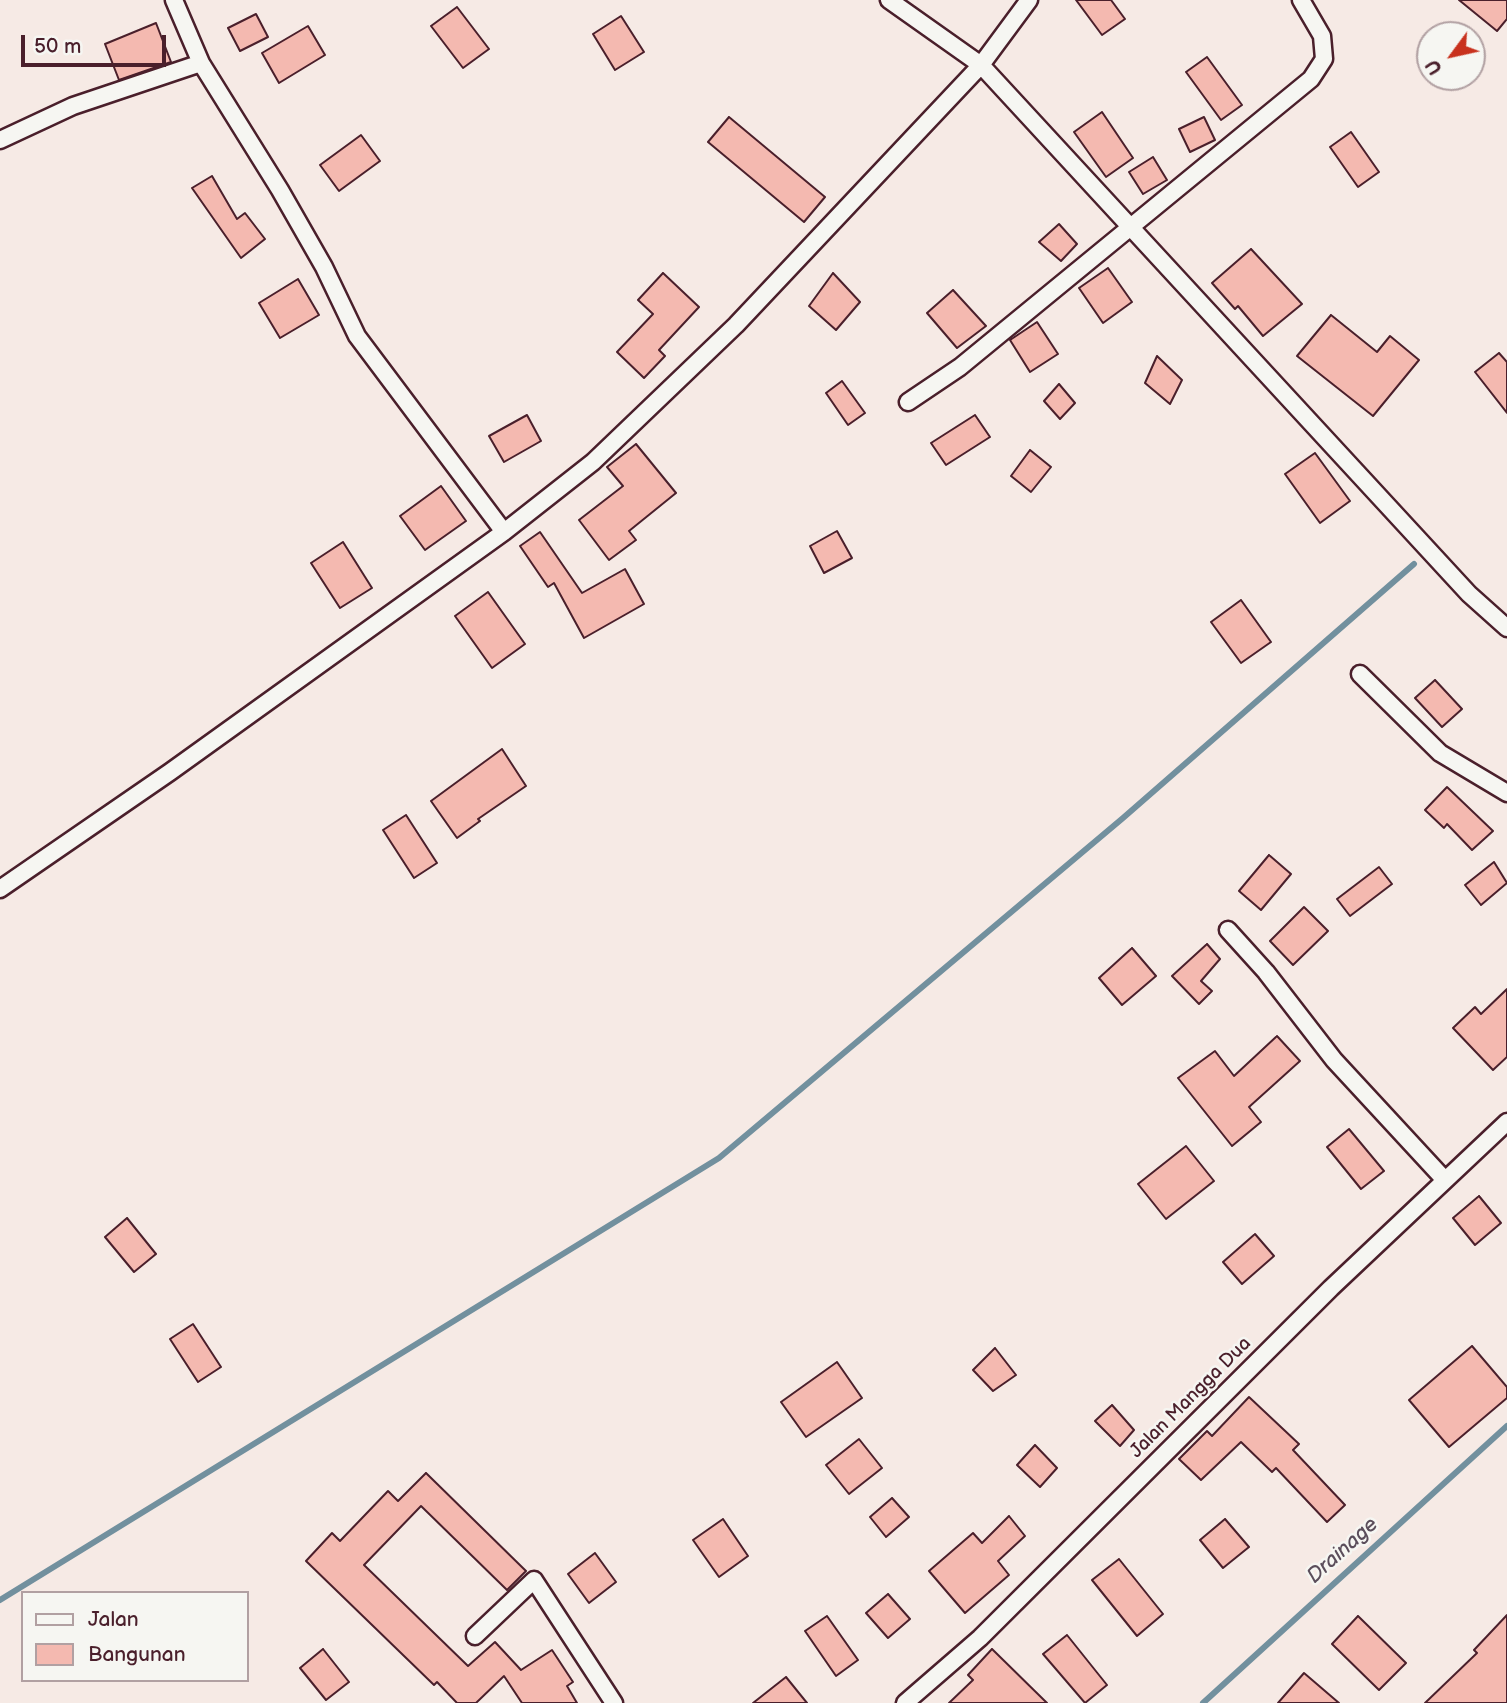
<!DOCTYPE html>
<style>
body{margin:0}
#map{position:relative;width:1507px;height:1703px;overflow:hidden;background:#f6eae5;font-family:"Balsamiq Sans",sans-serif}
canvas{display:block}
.legend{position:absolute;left:21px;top:1591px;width:228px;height:91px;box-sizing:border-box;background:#f6f6f2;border:2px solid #b1a0a2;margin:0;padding:9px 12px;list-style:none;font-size:21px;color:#4a1f2b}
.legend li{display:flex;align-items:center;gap:14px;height:35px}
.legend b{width:35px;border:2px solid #b1a0a2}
.north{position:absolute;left:1416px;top:21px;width:70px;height:70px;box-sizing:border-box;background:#f6f6f2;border:2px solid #b1a0a2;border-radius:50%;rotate:237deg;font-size:19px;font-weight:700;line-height:28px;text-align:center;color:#4a1f2b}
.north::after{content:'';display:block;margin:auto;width:24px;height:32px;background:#c8321e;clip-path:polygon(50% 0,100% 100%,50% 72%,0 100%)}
.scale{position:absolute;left:21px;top:35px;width:145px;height:32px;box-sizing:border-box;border:4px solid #4a1f2b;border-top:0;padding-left:9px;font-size:21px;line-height:24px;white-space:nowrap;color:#4a1f2b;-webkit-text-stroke:5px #f6f6f2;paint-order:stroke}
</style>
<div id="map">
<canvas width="1507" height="1703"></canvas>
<ul class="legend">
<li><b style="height:9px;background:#f6f6f2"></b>Jalan</li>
<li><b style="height:19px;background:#f4b9b0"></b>Bangunan</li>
</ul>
<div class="north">U</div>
<div class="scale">50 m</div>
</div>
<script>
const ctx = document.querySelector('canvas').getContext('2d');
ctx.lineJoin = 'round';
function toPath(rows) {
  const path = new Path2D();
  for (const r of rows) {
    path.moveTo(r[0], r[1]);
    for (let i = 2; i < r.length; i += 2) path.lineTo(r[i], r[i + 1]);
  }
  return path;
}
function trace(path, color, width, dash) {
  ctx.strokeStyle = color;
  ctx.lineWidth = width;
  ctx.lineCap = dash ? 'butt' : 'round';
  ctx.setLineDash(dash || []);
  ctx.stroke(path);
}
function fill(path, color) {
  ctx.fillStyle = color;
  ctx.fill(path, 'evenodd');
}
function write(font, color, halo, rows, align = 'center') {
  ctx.font = font + ' "Balsamiq Sans",sans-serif';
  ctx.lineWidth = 5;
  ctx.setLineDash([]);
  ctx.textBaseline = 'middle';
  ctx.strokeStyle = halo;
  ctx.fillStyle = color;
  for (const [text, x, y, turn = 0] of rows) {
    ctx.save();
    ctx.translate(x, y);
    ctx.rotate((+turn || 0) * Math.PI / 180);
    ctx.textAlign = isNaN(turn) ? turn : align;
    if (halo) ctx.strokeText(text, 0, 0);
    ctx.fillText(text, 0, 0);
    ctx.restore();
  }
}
trace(toPath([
 [0,1600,719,1158,1123,818,1414,564],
 [1203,1703,1507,1426]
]), '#72909e', 6);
const building = toPath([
 [1076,0,1111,0,1125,19,1102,35,1076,0],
 [1459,0,1507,0,1507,19,1497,31,1459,0],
 [457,7,489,49,463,68,431,26,457,7],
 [256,14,268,37,240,51,228,28,256,14],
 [621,16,644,52,615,70,593,34,621,16],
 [156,23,171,62,119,80,105,44,156,23],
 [308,26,325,55,279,83,262,53,308,26],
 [1207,57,1242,105,1221,120,1186,72,1207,57],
 [1102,112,1133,158,1106,177,1074,132,1102,112],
 [729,117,825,197,804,222,708,142,729,117],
 [1204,117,1215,140,1190,152,1179,129,1204,117],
 [1351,132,1379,172,1358,187,1330,147,1351,132],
 [361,135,380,161,339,191,320,165,361,135],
 [1153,157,1167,180,1143,194,1129,172,1153,157],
 [212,176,237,219,245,213,265,239,241,258,192,188,212,176],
 [1059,224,1077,244,1061,261,1039,242,1059,224],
 [1251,249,1302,304,1263,336,1238,306,1235,309,1212,283,1251,249],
 [1108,268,1132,302,1103,323,1079,288,1108,268],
 [663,273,699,307,659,350,665,356,644,378,617,352,653,314,638,300,663,273],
 [833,273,860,302,836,330,809,306,833,273],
 [298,279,319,315,280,338,259,303,298,279],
 [953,290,986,326,957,348,927,313,953,290],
 [1331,315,1377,352,1390,336,1419,360,1373,416,1297,356,1331,315],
 [1037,322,1058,354,1030,372,1010,340,1037,322],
 [1499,353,1507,362,1507,413,1475,372,1499,353],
 [1157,356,1182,380,1170,404,1145,383,1157,356],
 [842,381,865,413,848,425,826,393,842,381],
 [1059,384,1075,403,1060,419,1044,401,1059,384],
 [527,415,541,441,504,462,489,436,527,415],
 [975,415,990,437,946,465,931,443,975,415],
 [636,444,676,493,629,531,636,540,609,560,579,520,623,486,607,467,636,444],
 [1030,450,1051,467,1031,492,1011,476,1030,450],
 [1315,453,1350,501,1320,523,1285,474,1315,453],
 [441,486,466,521,425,550,400,516,441,486],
 [837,531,852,558,824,573,810,546,837,531],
 [540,532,582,593,625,569,644,604,584,638,554,583,548,587,520,546,540,532],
 [343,542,372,588,340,608,311,563,343,542],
 [488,592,525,644,492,668,455,616,488,592],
 [1241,600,1271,642,1241,663,1211,622,1241,600],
 [1435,680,1462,709,1442,727,1415,698,1435,680],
 [502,749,526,786,478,819,480,821,457,838,431,801,502,749],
 [1447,787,1493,831,1472,850,1447,824,1444,828,1425,810,1447,787],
 [406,815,437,863,414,878,383,830,406,815],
 [1269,855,1291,874,1261,910,1239,891,1269,855],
 [1494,862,1507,883,1481,905,1465,885,1494,862],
 [1379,867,1392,884,1350,916,1337,899,1379,867],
 [1304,907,1328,931,1293,965,1270,941,1304,907],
 [1207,944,1220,959,1201,981,1212,991,1199,1004,1172,976,1207,944],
 [1132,948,1156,976,1122,1005,1099,978,1132,948],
 [1507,989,1507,1057,1493,1070,1453,1028,1475,1007,1481,1014,1507,989],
 [1277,1036,1300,1061,1249,1107,1261,1122,1232,1146,1178,1078,1215,1051,1234,1076,1277,1036],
 [1349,1129,1384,1171,1361,1189,1327,1147,1349,1129],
 [1186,1146,1214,1181,1166,1219,1138,1184,1186,1146],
 [1479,1196,1501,1223,1475,1245,1453,1218,1479,1196],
 [127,1218,156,1254,134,1272,105,1237,127,1218],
 [1255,1234,1274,1256,1242,1284,1223,1262,1255,1234],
 [193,1324,221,1367,198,1382,170,1339,193,1324],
 [1472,1346,1507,1387,1507,1398,1449,1447,1409,1400,1472,1346],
 [995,1348,1016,1375,993,1391,973,1370,995,1348],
 [837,1362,862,1398,806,1437,781,1402,837,1362],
 [1249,1397,1299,1444,1293,1450,1345,1505,1327,1522,1276,1468,1272,1472,1241,1442,1201,1480,1179,1459,1207,1431,1212,1436,1249,1397],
 [1112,1405,1134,1430,1120,1446,1095,1421,1112,1405],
 [859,1439,882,1468,849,1494,826,1465,859,1439],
 [1035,1445,1057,1468,1040,1487,1017,1465,1035,1445],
 [426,1473,526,1571,507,1590,421,1506,364,1565,468,1666,495,1642,521,1670,552,1650,573,1682,567,1686,577,1703,522,1703,504,1676,476,1703,457,1703,437,1682,434,1685,306,1561,332,1533,340,1541,388,1491,398,1501,426,1473],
 [892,1498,909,1517,886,1537,870,1517,892,1498],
 [1009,1516,1025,1536,998,1561,1009,1575,965,1613,929,1571,973,1533,982,1543,1009,1516],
 [723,1519,748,1556,719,1577,693,1540,723,1519],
 [1225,1519,1249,1547,1223,1568,1200,1540,1225,1519],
 [595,1553,616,1582,589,1603,568,1574,595,1553],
 [1119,1559,1163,1614,1137,1636,1092,1580,1119,1559],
 [888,1594,910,1619,888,1638,866,1613,888,1594],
 [1507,1615,1507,1703,1425,1703,1477,1653,1474,1650,1507,1615],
 [827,1616,858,1660,836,1676,805,1631,827,1616],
 [1358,1616,1406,1663,1379,1690,1332,1644,1358,1616],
 [1067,1635,1107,1685,1085,1703,1043,1654,1067,1635],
 [323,1649,349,1682,326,1700,300,1668,323,1649],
 [992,1649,1047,1703,949,1703,973,1680,968,1675,992,1649],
 [1304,1673,1339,1703,1278,1703,1304,1673],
 [786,1677,807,1703,753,1703,786,1677]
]);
fill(building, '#f4b9b0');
trace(building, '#4a1f2b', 2);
const street = toPath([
 [174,0,201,63,280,190,324,267,357,336,504,532],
 [889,0,981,65,1469,594,1507,628],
 [0,140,73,106,201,63],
 [908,402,960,367,1311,79,1324,59,1322,36,1301,0],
 [1360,674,1440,753,1507,793],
 [0,889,170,772,504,532,593,462,736,325,981,65,1029,0],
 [1228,930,1266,972,1334,1060,1444,1179],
 [475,1636,534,1580,614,1703],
 [905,1703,980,1638,1331,1288,1507,1122]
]);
trace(street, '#4a1f2b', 21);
trace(street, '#f6f6f2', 16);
write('19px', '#4a1f2b', '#f6f6f2', [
 ["Jalan Mangga Dua",1191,1398,-45]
]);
write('italic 21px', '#5b4e5b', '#f6f6f2', [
 ["Drainage",1343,1551,-42]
]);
</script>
